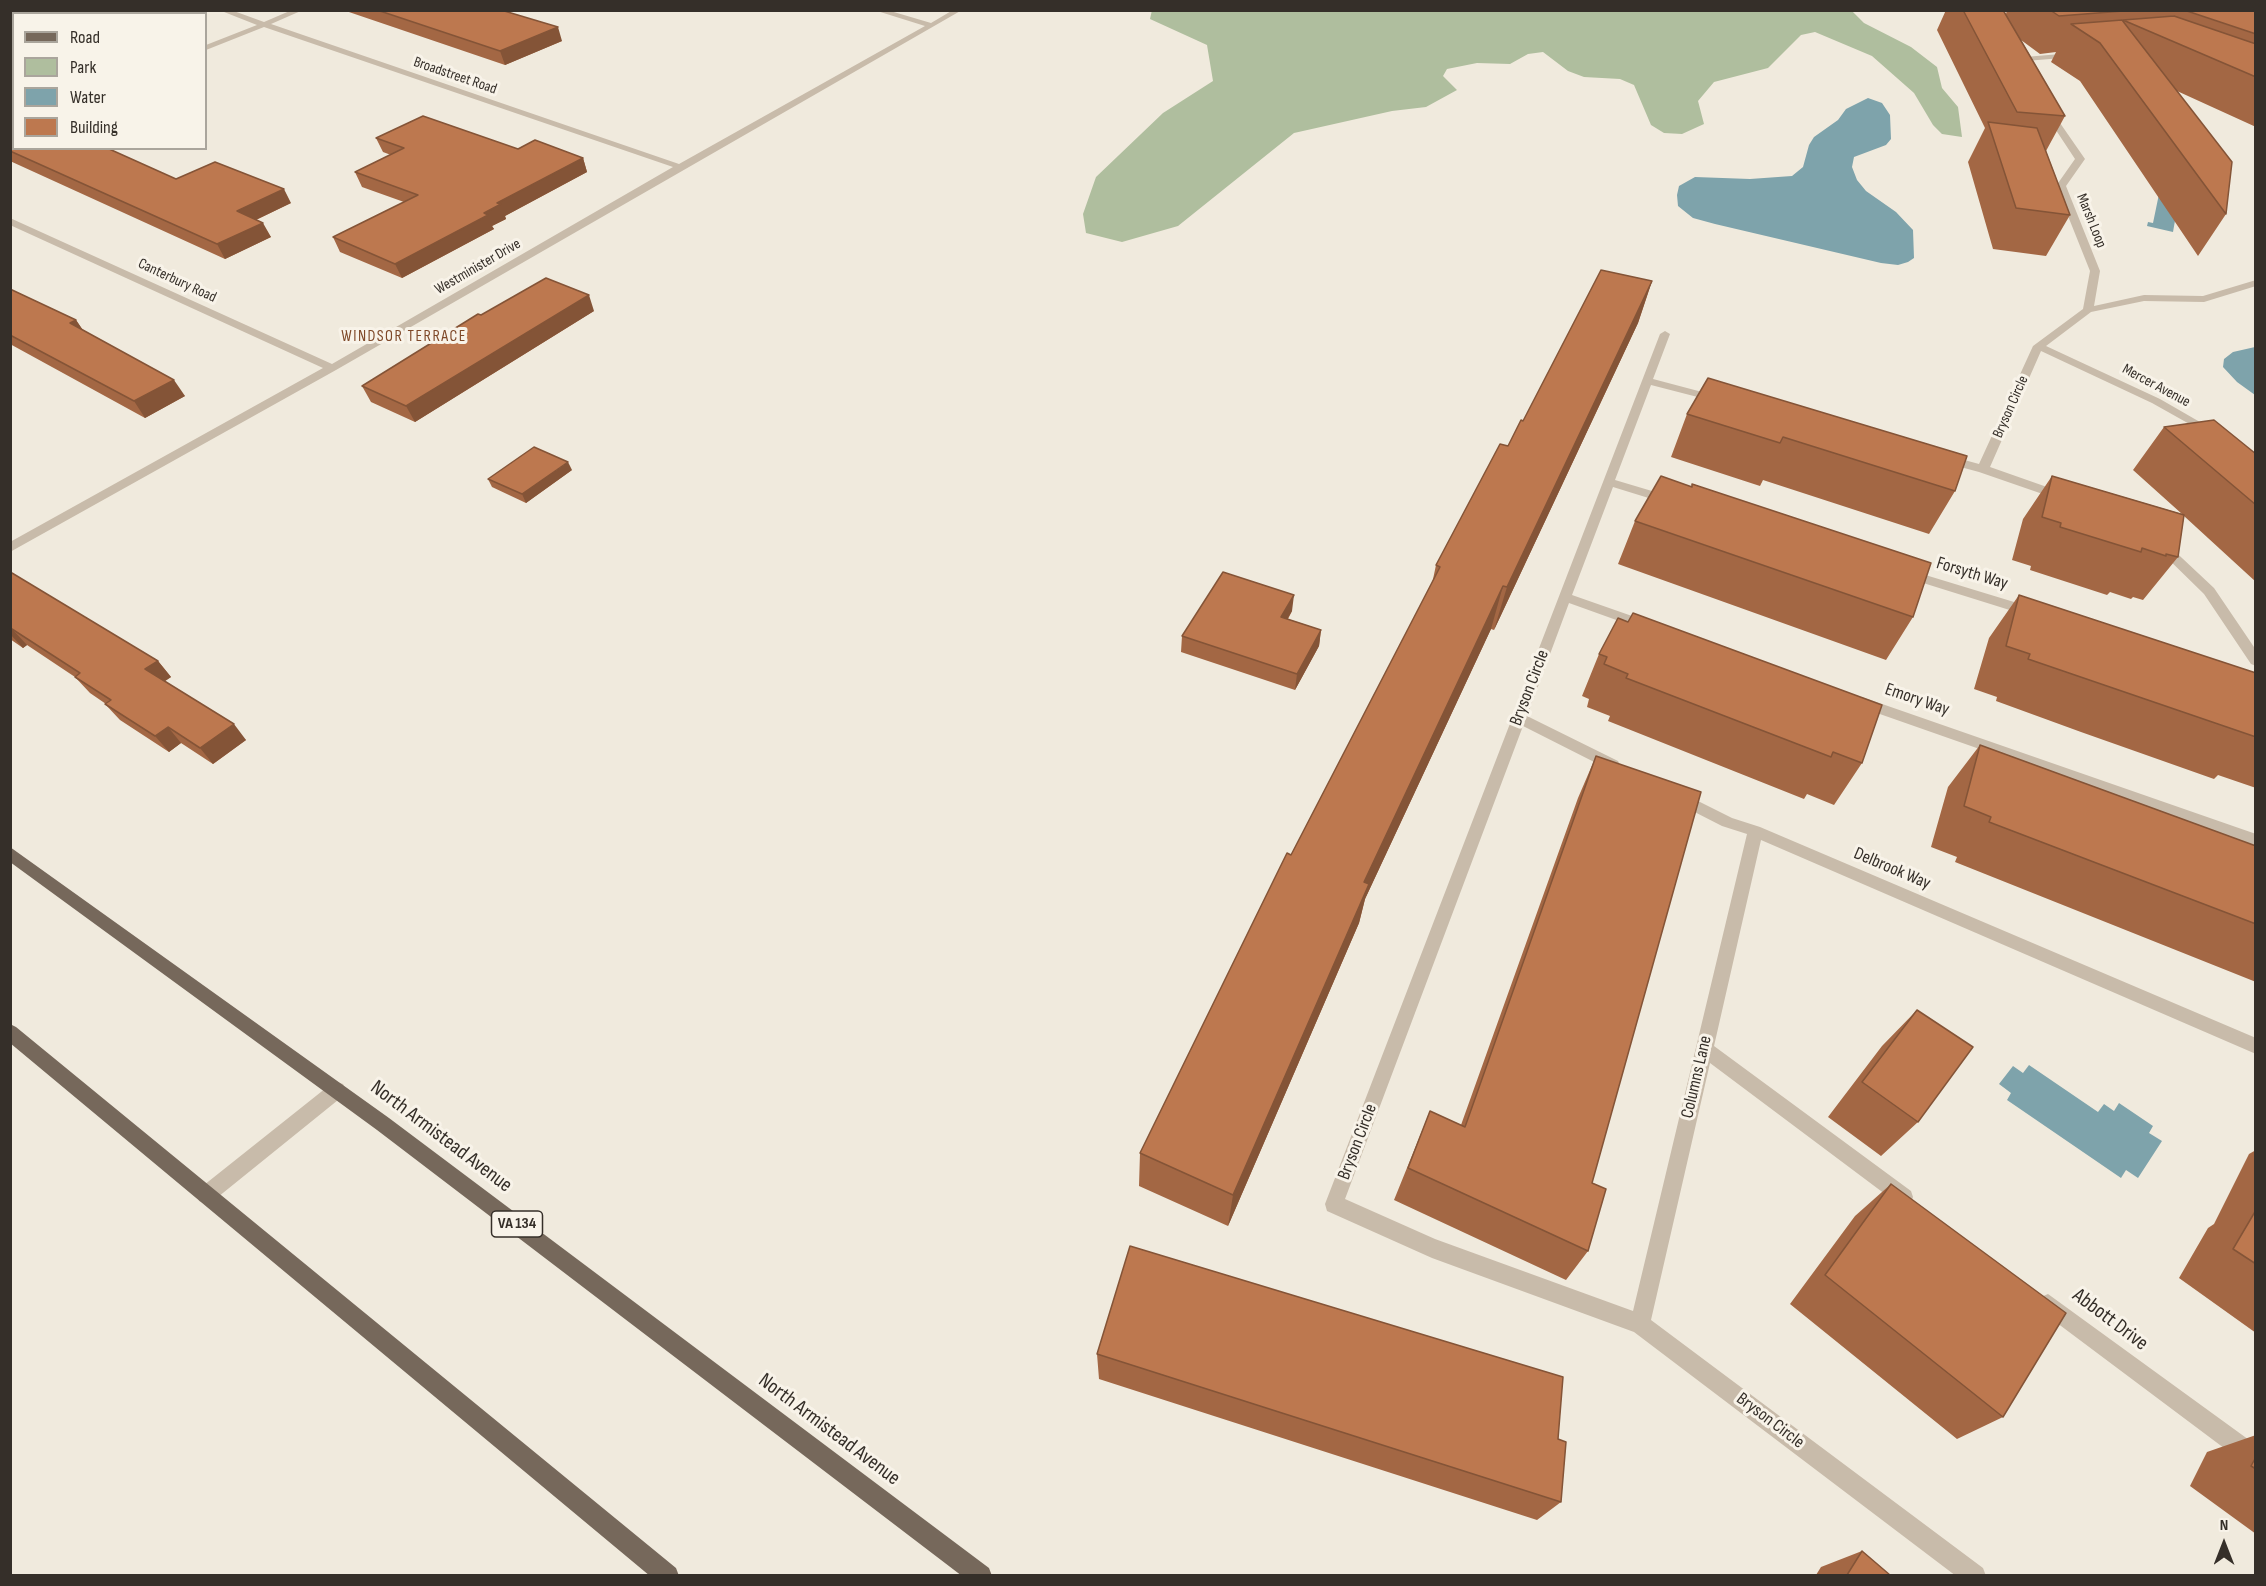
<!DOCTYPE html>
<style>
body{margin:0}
#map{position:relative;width:2266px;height:1586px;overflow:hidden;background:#f0eadd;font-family:"Sofia Sans Condensed",sans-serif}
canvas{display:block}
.frame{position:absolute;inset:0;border:12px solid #352f29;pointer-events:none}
.legend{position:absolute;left:12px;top:12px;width:195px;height:138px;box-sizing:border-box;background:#f8f3e9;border:2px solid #aaa59c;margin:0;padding:8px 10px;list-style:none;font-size:18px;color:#352f29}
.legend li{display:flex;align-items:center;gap:12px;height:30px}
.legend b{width:30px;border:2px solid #aaa59c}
.north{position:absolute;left:2194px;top:1514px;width:60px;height:60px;-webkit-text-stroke:4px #f8f3e9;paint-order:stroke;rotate:0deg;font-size:16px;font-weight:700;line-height:24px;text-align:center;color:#352f29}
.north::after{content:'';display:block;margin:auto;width:21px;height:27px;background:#352f29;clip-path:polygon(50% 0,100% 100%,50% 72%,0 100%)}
</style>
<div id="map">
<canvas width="2266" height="1586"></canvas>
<div class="frame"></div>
<ul class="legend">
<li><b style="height:8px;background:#76685b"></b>Road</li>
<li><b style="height:16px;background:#afbe9e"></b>Park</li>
<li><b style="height:16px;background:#7ea3ab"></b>Water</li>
<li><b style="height:16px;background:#bd784f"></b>Building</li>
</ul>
<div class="north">N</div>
</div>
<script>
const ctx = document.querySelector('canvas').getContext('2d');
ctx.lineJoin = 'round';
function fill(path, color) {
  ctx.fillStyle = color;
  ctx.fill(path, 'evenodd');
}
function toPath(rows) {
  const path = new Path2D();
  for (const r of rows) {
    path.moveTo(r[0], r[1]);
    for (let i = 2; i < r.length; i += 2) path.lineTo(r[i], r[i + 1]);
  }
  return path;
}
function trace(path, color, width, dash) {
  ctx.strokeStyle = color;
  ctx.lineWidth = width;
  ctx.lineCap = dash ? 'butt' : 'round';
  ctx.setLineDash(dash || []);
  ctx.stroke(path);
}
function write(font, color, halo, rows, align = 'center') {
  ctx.font = font + ' "Sofia Sans Condensed",sans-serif';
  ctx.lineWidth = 6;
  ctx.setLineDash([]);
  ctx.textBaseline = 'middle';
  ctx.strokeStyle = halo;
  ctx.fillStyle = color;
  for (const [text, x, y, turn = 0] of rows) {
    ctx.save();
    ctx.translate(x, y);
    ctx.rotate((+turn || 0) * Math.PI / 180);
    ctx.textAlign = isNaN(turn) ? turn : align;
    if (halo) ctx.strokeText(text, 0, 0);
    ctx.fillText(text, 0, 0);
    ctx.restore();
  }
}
fill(toPath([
 [1152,10,1852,11,1864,23,1911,47,1937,67,1942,88,1958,107,1962,137,1942,134,1933,125,1914,93,1872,56,1815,32,1801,35,1768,68,1714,82,1698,101,1704,124,1682,134,1664,133,1651,125,1634,85,1620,79,1584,77,1568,71,1543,52,1528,54,1510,64,1477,63,1447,69,1443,76,1457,90,1426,107,1392,111,1294,133,1178,226,1122,242,1086,233,1083,214,1096,177,1163,113,1213,81,1207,45,1150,19]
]), '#afbe9e');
fill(toPath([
 [1868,98,1882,103,1890,115,1891,139,1886,145,1854,157,1852,167,1857,180,1866,191,1896,212,1913,230,1914,258,1908,262,1898,265,1881,263,1715,224,1693,218,1678,206,1677,195,1679,186,1695,177,1750,179,1792,176,1803,167,1809,145,1814,137,1838,120,1846,109],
 [2159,194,2179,198,2173,232,2147,226,2148,222,2153,223],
 [2255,347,2256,347,2255,395,2237,382,2223,367,2224,359,2233,352],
 [2029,1065,2098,1112,2104,1104,2114,1111,2119,1103,2153,1126,2149,1133,2162,1141,2138,1178,2126,1170,2121,1178,2007,1100,2011,1093,1999,1084,2013,1066,2023,1073]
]), '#7ea3ab');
fill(toPath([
 [219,10,231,10,264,22,292,10,303,10,271,24,679,164,925,26,874,10,887,10,931,23,953,10,962,10,336,370,10,552,10,542,323,368,10,225,10,218,332,364,673,167,264,27,206,50,206,45,257,25,219,10],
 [2072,53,2075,53,2075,57,2013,62,2009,60,2013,58,2072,53],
 [2048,109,2051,110,2085,159,2066,186,2100,271,2094,306,2144,295,2203,296,2256,280,2256,286,2204,302,2144,301,2091,312,2046,346,2160,399,2219,433,2213,436,2209,435,2152,403,2041,351,1990,467,2064,493,2064,499,2060,500,1979,472,1942,462,1940,459,1946,455,1979,464,2033,346,2083,309,2090,271,2056,186,2075,159,2044,112,2048,109],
 [1665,331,1670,334,1653,379,1721,397,1723,399,1717,402,1651,385,1615,480,1672,497,1674,500,1668,504,1613,487,1572,595,1652,623,1654,626,1647,631,1569,603,1527,716,1618,761,1620,765,1618,769,1613,771,1608,769,1523,726,1345,1199,1435,1239,1633,1311,1747,834,1722,826,1675,802,1672,798,1675,794,1680,792,1732,818,1760,827,2256,1038,2256,1054,1761,840,1714,1046,1911,1191,1913,1197,1911,1203,1904,1206,1897,1203,1710,1063,1651,1320,1983,1568,1986,1576,1956,1576,1634,1332,1432,1258,1327,1211,1325,1204,1660,334,1665,331],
 [2162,542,2166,543,2214,588,2256,650,2256,666,2251,664,2204,594,2158,549,2156,546,2162,542],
 [1909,570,2037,609,2039,612,2032,617,1904,577,1903,574,1909,570],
 [1862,697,2256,834,2256,846,1857,706,1855,702,1857,698,1862,697],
 [337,1082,343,1084,346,1090,343,1096,213,1201,206,1204,199,1201,197,1195,199,1189,331,1084,337,1082],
 [2048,1294,2256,1445,2256,1468,2248,1466,2041,1311,2038,1304,2041,1297,2048,1294]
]), '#c8bbaa');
fill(toPath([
 [10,847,389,1118,989,1568,992,1576,962,1576,377,1130,10,862,10,847],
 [10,1024,16,1027,676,1568,679,1576,650,1576,10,1043,10,1024]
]), '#76685b');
fill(toPath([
 [10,10,114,10,116,14,14,14,14,20,10,19],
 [343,10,501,10,562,41,505,65],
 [1946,10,2003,10,2006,14,2007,10,2256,10,2256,127,2177,91,2226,214,2198,256,2080,81,2051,62,2056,52,2040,54,2021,40,2065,116,2046,151,2070,215,2046,256,1993,249,1968,162,1985,128,1937,30],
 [10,75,14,148,176,179,291,203,256,220,271,237,225,259,10,161],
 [376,138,518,149,583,158,587,172,505,216,506,219,492,226,494,229,402,278,340,252,333,237,404,202,362,187,355,172,391,155,383,152],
 [1652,281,1638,323,1494,630,1491,629,1365,899,1359,923,1228,1226,1139,1186,1140,1153,1291,855,1432,584,1436,565,1523,421],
 [10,289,76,320,82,329,185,396,145,418,10,344],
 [594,311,415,422,371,402,362,386,481,315],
 [1708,378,1955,491,1929,534,1763,480,1760,486,1671,457,1687,414],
 [2164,427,2256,454,2256,582,2184,516,2178,557,2143,600,2133,597,2131,599,2110,592,2107,595,2030,570,2031,566,2012,560,2023,519,2052,476,2182,514,2133,470],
 [572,470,526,503,492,487,488,479],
 [1635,521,1913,617,1886,660,1618,564],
 [10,574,158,661,171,677,165,681,246,740,213,764,181,743,169,752,120,720,105,704,106,704,90,693,75,677,27,645,23,648,10,639],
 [2019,595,2256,673,2256,788,2218,775,2214,779,2081,732,1996,701,1997,697,1974,689,1989,638],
 [1292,611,1288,619,1321,630,1319,646,1295,690,1181,652,1182,636],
 [1599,654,1862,763,1834,805,1807,794,1804,799,1608,721,1610,716,1587,707,1589,699,1582,696],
 [1980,745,2256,846,2256,982,1955,862,1957,857,1931,847,1948,787],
 [1596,756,1592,1183,1588,1251,1566,1280,1394,1200,1430,1111,1461,1125,1578,798],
 [1917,1010,1918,1122,1881,1156,1828,1117,1882,1046],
 [2256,1150,2256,1333,2179,1278,2208,1228,2214,1224,2249,1154],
 [1891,1184,2003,1417,1957,1439,1790,1304,1855,1216],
 [1097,1354,1558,1439,1561,1502,1537,1520,1099,1379],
 [2256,1435,2256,1534,2190,1486,2207,1452],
 [1862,1551,1890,1575,1816,1575,1821,1567]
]), '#a36744');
fill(toPath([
 [90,10,114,10,116,14,82,14],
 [558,27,562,41,505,65,500,51],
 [583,158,587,172,505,216,506,219,492,226,494,229,402,278,395,264,484,213,497,203],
 [284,189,291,203,245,225,237,211],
 [263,223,271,237,225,259,217,244],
 [1652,281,1638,323,1494,630,1507,587],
 [589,295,594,311,415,422,406,406],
 [76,320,87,336,70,323],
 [174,380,185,396,145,418,134,401],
 [568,462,572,470,526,503,522,494],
 [1503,586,1491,629,1365,899,1359,923,1228,1226,1233,1195,1364,882],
 [1294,595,1292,611,1279,633,1281,617],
 [12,629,27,645,23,648,10,634,10,630],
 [1321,630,1319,646,1295,690,1297,674],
 [158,661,171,677,159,685,145,669],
 [234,724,246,740,213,764,200,748],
 [168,727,181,743,169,752,155,736]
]), '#845437');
const building = toPath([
 [16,10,90,10,82,14,24,14,16,10],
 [377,10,501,10,558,27,500,51,377,10],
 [1963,10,2003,10,2065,116,2017,112,1963,10],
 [2050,10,2136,10,2059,16,2050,10],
 [2184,10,2256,10,2256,34,2184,10],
 [2174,16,2256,44,2256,77,2123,20,2174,16],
 [2122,20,2232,162,2226,214,2100,43,2071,24,2122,20],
 [10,75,14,76,14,148,107,148,176,179,215,162,284,189,237,211,263,223,217,244,10,151,10,75],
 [423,116,518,149,535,140,583,158,497,203,501,204,484,213,488,215,395,264,333,237,418,195,355,172,404,148,376,138,423,116],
 [1988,122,2037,128,2070,215,2016,208,1988,122],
 [1601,270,1652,281,1507,587,1503,586,1364,882,1369,884,1233,1195,1140,1153,1287,853,1291,855,1440,567,1436,565,1500,444,1508,446,1521,420,1523,421,1601,270],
 [546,278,589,295,406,406,362,386,478,314,481,315,546,278],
 [10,289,76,320,70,323,174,380,134,401,10,335,10,289],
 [1708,378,1967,456,1955,491,1783,437,1780,443,1687,414,1708,378],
 [2214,420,2256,454,2256,505,2164,427,2214,420],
 [534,447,568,462,522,494,488,479,534,447],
 [1661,476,1692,487,1692,484,1931,563,1913,617,1635,521,1661,476],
 [2052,476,2184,515,2178,557,2166,554,2166,556,2142,548,2141,552,2060,527,2061,523,2042,517,2052,476],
 [1223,572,1294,595,1281,617,1321,630,1297,674,1182,636,1223,572],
 [12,573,158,661,145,669,234,724,200,748,168,727,155,736,105,704,111,700,75,677,80,673,12,629,10,630,10,574,12,573],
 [2019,595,2256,673,2256,737,2028,659,2030,654,2006,646,2019,595],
 [1633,613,1882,705,1862,763,1833,752,1831,757,1626,678,1628,674,1604,664,1607,657,1599,654,1618,618,1628,622,1633,613],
 [1980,745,2256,846,2256,924,1989,822,1991,817,1964,806,1980,745],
 [1596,756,1701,792,1592,1183,1606,1189,1588,1251,1408,1168,1430,1111,1465,1127,1596,756],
 [1917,1010,1973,1047,1918,1122,1862,1082,1917,1010],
 [1891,1184,2066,1313,2003,1417,1825,1275,1891,1184],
 [2256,1210,2256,1264,2233,1249,2256,1210],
 [1130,1246,1563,1377,1558,1439,1566,1442,1561,1502,1097,1354,1130,1246],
 [2256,1457,2256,1469,2251,1466,2256,1457],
 [1862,1551,1890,1575,1847,1575,1862,1551]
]);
fill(building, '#bd784f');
trace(building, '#845437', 1.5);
write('15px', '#352f29', '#f8f3e9', [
 ["Broadstreet Road",455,76,19],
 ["Marsh Loop",2091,221,68],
 ["Westminister Drive",478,267,-30],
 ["Canterbury Road",177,281,25],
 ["Mercer Avenue",2156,386,28],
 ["Bryson Circle",2011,407,-66]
]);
ctx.letterSpacing = '1.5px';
write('16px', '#7e4828', '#f8f3e9', [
 ["WINDSOR TERRACE",404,337]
]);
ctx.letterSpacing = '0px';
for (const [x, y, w] of [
 [517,1224,51]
]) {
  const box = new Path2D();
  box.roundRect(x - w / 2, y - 13, w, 26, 4.5);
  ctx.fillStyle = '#f8f3e9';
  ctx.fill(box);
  trace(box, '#352f29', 1.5);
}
write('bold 16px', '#352f29', null, [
 ["VA 134",517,1224]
]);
write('18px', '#352f29', '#f8f3e9', [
 ["Forsyth Way",1972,574,17],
 ["Bryson Circle",1530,688,-69],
 ["Emory Way",1917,700,19],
 ["Delbrook Way",1892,869,23],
 ["Columns Lane",1697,1077,-77],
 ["Bryson Circle",1358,1142,-69],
 ["Bryson Circle",1770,1421,37]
]);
write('21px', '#352f29', '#f8f3e9', [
 ["North Armistead Avenue",441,1137,37],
 ["Abbott Drive",2110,1320,37],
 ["North Armistead Avenue",829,1430,37]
]);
</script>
